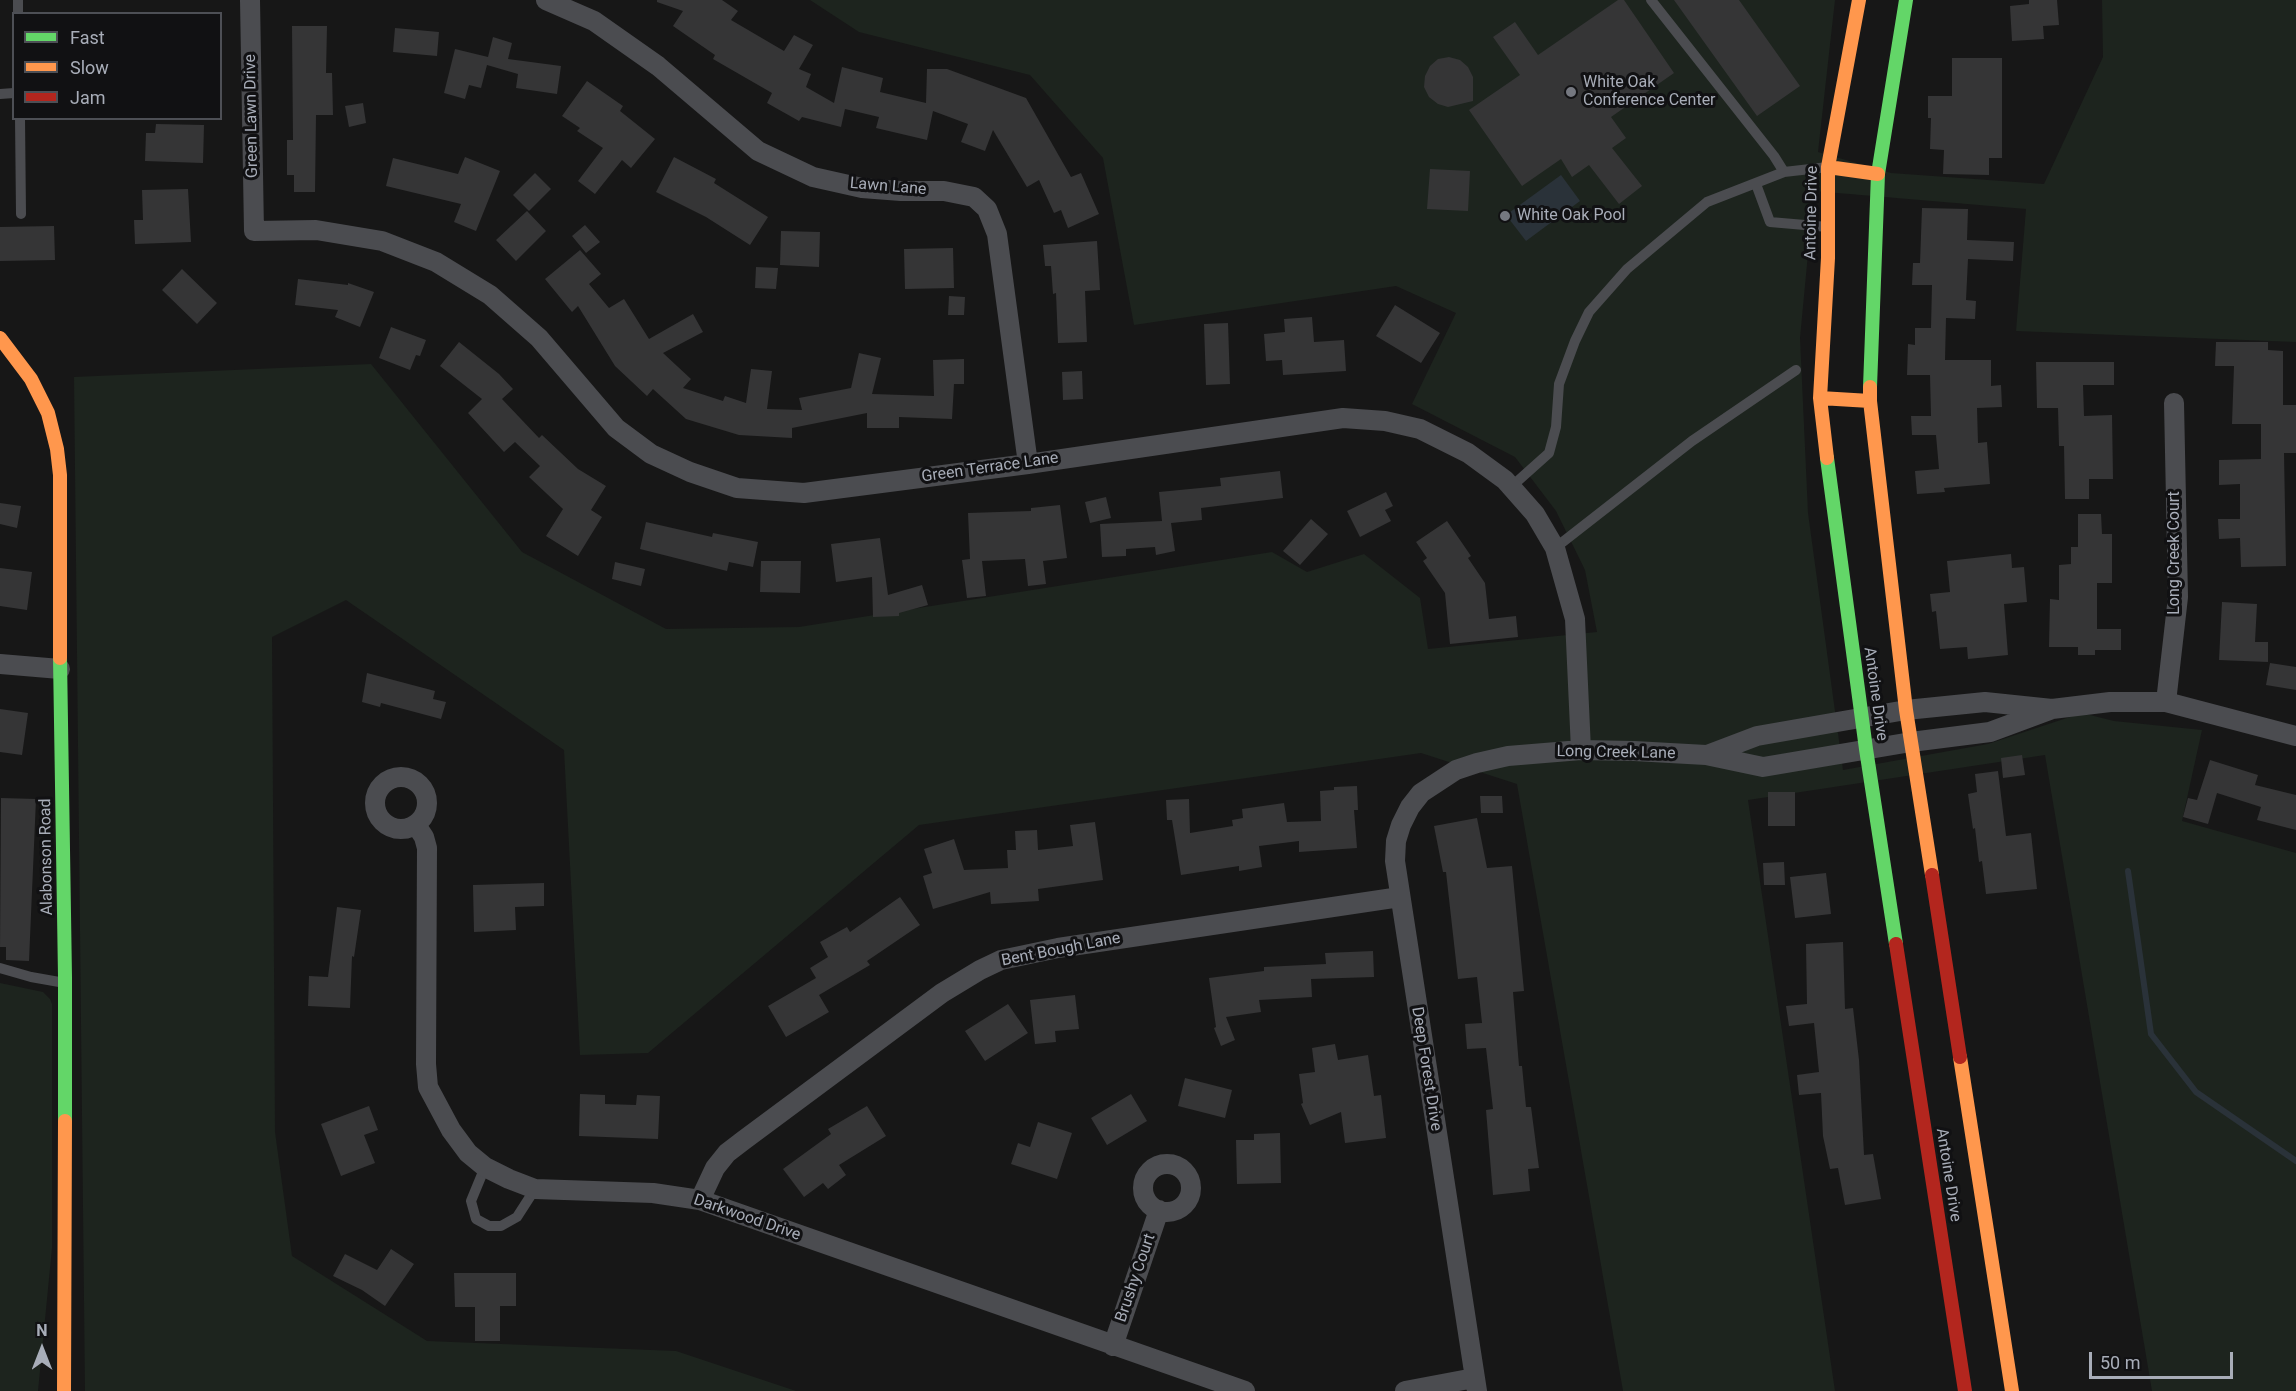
<!DOCTYPE html>
<style>
body{margin:0}
#map{position:relative;width:2296px;height:1391px;overflow:hidden;background:#171717;font-family:Roboto,sans-serif}
canvas{display:block}
.legend{position:absolute;left:12px;top:12px;width:210px;height:108px;box-sizing:border-box;background:#111113;border:2px solid #4d4f55;margin:0;padding:8px 10px;list-style:none;font-size:18px;color:#a8adb8}
.legend li{display:flex;align-items:center;gap:12px;height:30px}
.legend b{width:30px;border:2px solid #4d4f55}
.north{position:absolute;left:12px;top:1319px;width:60px;height:60px;-webkit-text-stroke:4px #111113;paint-order:stroke;rotate:0deg;font-size:16px;font-weight:700;line-height:24px;text-align:center;color:#a8adb8}
.north::after{content:'';display:block;margin:auto;width:21px;height:27px;background:#a8adb8;clip-path:polygon(50% 0,100% 100%,50% 72%,0 100%)}
.scale{position:absolute;left:2089px;top:1352px;width:144px;height:27px;box-sizing:border-box;border:3px solid #a8adb8;border-top:0;padding-left:8px;font-size:18px;line-height:21px;white-space:nowrap;color:#a8adb8;-webkit-text-stroke:4px #111113;paint-order:stroke}
</style>
<div id="map">
<canvas width="2296" height="1391"></canvas>
<ul class="legend">
<li><b style="height:8px;background:#63d668"></b>Fast</li>
<li><b style="height:8px;background:#ff974d"></b>Slow</li>
<li><b style="height:8px;background:#b3261e"></b>Jam</li>
</ul>
<div class="north">N</div>
<div class="scale">50 m</div>
</div>
<script>
const ctx = document.querySelector('canvas').getContext('2d');
ctx.lineJoin = 'round';
function fill(path, color) {
  ctx.fillStyle = color;
  ctx.fill(path, 'evenodd');
}
function toPath(rows) {
  const path = new Path2D();
  for (const r of rows) {
    if (r.length === 3) {
      path.moveTo(r[0] + r[2], r[1]);
      path.arc(r[0], r[1], r[2], 0, 2 * Math.PI);
      continue;
    }
    path.moveTo(r[0], r[1]);
    for (let i = 2; i < r.length; i += 2) path.lineTo(r[i], r[i + 1]);
  }
  return path;
}
function trace(path, color, width, dash) {
  ctx.strokeStyle = color;
  ctx.lineWidth = width;
  ctx.lineCap = dash ? 'butt' : 'round';
  ctx.setLineDash(dash || []);
  ctx.stroke(path);
}
function write(font, color, halo, rows, align = 'center') {
  ctx.font = font + ' Roboto,sans-serif';
  ctx.lineWidth = 6;
  ctx.setLineDash([]);
  ctx.textBaseline = 'middle';
  ctx.strokeStyle = halo;
  ctx.fillStyle = color;
  for (const [text, x, y, turn = 0] of rows) {
    ctx.save();
    ctx.translate(x, y);
    ctx.rotate((+turn || 0) * Math.PI / 180);
    ctx.textAlign = isNaN(turn) ? turn : align;
    if (halo) ctx.strokeText(text, 0, 0);
    ctx.fillText(text, 0, 0);
    ctx.restore();
  }
}
fill(toPath([
 [810,0,1835,0,1818,152,1891,173,2044,184,2103,57,2102,0,2296,0,2296,342,2016,331,2026,209,1814,191,1800,338,1808,513,1843,770,1988,744,2082,713,2114,721,2202,730,2182,821,2296,853,2296,1391,2152,1391,2045,755,1748,800,1835,1391,1623,1391,1517,784,1421,753,919,825,648,1053,580,1055,564,750,346,600,272,637,275,1132,292,1256,427,1341,676,1351,796,1391,85,1391,74,377,371,364,522,552,666,629,799,627,1272,552,1307,572,1364,554,1420,598,1428,649,1597,632,1585,570,1556,511,1515,457,1412,404,1456,313,1396,286,1134,325,1103,158,1030,75,859,32],
 [0,983,43,992,50,999,52,1004,52,1248,38,1391,0,1391]
]), '#1d241e');
fill(toPath([
 [1561,175,1580,201,1526,241,1506,215]
]), '#2a3239');
trace(toPath([
 [2128,871,2151,1034,2196,1092,2296,1161]
]), '#2a3239', 6);
fill(toPath([
 [657,0,722,0,738,11,731,20,784,51,794,35,813,45,799,69,811,74,806,87,834,103,842,67,883,78,880,92,926,103,927,69,947,69,1026,98,1071,177,1081,173,1099,214,1068,228,1061,210,1054,213,1039,180,1027,187,993,130,985,151,961,142,968,124,933,111,927,140,876,128,879,117,845,109,841,127,802,117,799,121,767,103,772,93,713,59,715,55,673,26,683,11,657,2],
 [1618,0,1624,0,1674,73,1611,117,1626,138,1612,148,1642,186,1619,204,1589,165,1572,177,1561,159,1522,186,1469,110,1520,75,1493,37,1515,22,1538,55],
 [1674,0,1739,0,1800,86,1757,116],
 [2029,0,2057,0,2059,25,2043,26,2044,39,2012,41,2010,6,2029,4],
 [292,26,327,26,326,73,332,73,333,115,316,115,315,192,294,192,294,175,287,175,287,140,293,140],
 [395,28,439,32,437,56,393,52],
 [493,37,512,43,508,59,561,66,557,94,516,88,518,74,487,65,481,88,469,85,465,99,444,93,455,49,488,57],
 [1449,57,1460,60,1468,67,1473,77,1473,101,1448,107,1438,104,1429,97,1424,87,1425,76,1430,66,1438,59],
 [1952,58,2002,58,2002,158,1989,158,1989,175,1943,174,1944,150,1930,149,1931,118,1928,118,1928,96,1952,96],
 [587,81,623,106,620,111,655,139,631,168,622,160,595,194,578,181,603,148,577,131,580,128,562,116],
 [363,103,366,123,349,127,345,106],
 [156,124,204,125,203,163,145,161,146,133,155,133],
 [465,157,500,171,476,231,454,222,461,204,386,186,393,158,458,174],
 [674,157,716,179,714,183,768,217,750,245,706,217,656,192],
 [1430,169,1470,171,1468,211,1427,209],
 [535,173,551,189,529,211,513,195],
 [188,189,191,242,135,244,134,220,143,220,142,190],
 [1922,208,1968,209,1967,240,2014,242,2013,261,1968,259,1966,300,1976,301,1975,319,1946,318,1945,360,1991,360,1991,386,2001,385,2002,407,1977,408,1978,443,1987,442,1990,484,1944,488,1945,492,1917,494,1915,471,1939,469,1936,435,1912,435,1911,416,1931,416,1930,375,1907,375,1908,344,1915,345,1915,328,1931,328,1932,285,1912,285,1913,263,1920,263],
 [527,211,546,231,516,261,496,240],
 [585,225,600,242,586,253,572,236],
 [54,226,55,260,0,261,0,227],
 [781,231,820,232,819,267,780,265],
 [1097,241,1100,290,1085,291,1087,342,1058,343,1056,293,1053,294,1051,266,1045,266,1043,245],
 [953,248,954,288,905,289,904,249],
 [580,250,601,274,589,284,609,308,624,299,649,339,693,314,703,332,663,353,691,379,683,388,723,401,725,396,746,403,751,369,772,371,767,409,802,410,799,398,851,388,859,353,881,358,872,394,934,396,933,360,964,359,964,384,954,384,952,419,899,417,899,428,867,428,867,413,792,428,792,438,739,435,686,419,653,389,647,396,615,366,578,306,572,312,545,279],
 [756,267,778,268,776,289,755,288],
 [182,269,217,303,197,324,162,290],
 [298,279,348,285,348,283,374,292,360,327,335,317,338,310,295,305],
 [949,296,965,297,964,315,948,315],
 [1395,305,1440,333,1421,363,1376,336],
 [1312,317,1314,342,1344,340,1346,371,1283,375,1282,360,1266,361,1264,334,1285,332,1284,319],
 [1228,323,1230,384,1206,385,1204,324],
 [391,327,426,340,420,356,416,355,410,370,379,358],
 [459,342,499,374,513,389,502,399,539,438,542,435,578,469,606,486,591,510,602,517,578,556,546,536,563,509,529,477,540,466,515,442,504,452,468,413,482,399,440,366],
 [2216,342,2268,342,2268,350,2283,351,2283,405,2296,405,2296,453,2284,453,2286,566,2241,567,2240,538,2219,539,2218,519,2240,519,2240,484,2219,485,2219,460,2261,459,2261,424,2232,424,2234,366,2215,366],
 [2036,362,2114,362,2114,385,2083,385,2084,416,2112,415,2113,479,2089,479,2089,499,2065,499,2064,446,2059,446,2058,408,2037,408],
 [1082,371,1083,399,1063,400,1062,372],
 [1280,471,1283,498,1201,508,1202,520,1171,523,1175,551,1156,555,1155,547,1126,549,1126,556,1102,557,1100,524,1162,521,1159,492,1221,486,1220,478],
 [1386,492,1393,506,1385,510,1391,521,1360,537,1347,511],
 [1106,497,1111,518,1090,523,1085,502],
 [0,503,21,506,17,528,0,524],
 [1060,505,1067,558,1043,561,1046,584,1028,586,1025,559,982,561,986,596,967,598,962,560,970,559,968,513,1031,511,1031,508],
 [2078,514,2101,514,2102,534,2112,534,2112,583,2097,583,2097,629,2121,629,2121,650,2095,650,2095,655,2078,655,2078,647,2049,647,2050,599,2059,600,2059,565,2071,564,2071,547,2078,547],
 [1311,519,1328,534,1300,565,1283,551],
 [1447,521,1471,556,1468,558,1485,583,1489,619,1516,616,1518,637,1450,644,1445,593,1423,561,1427,558,1416,542],
 [646,522,712,537,713,533,758,542,753,567,729,562,727,571,640,549],
 [880,538,888,595,922,585,928,605,899,613,899,616,873,617,872,577,836,582,831,544],
 [2011,554,2012,568,2024,567,2027,602,2004,604,2008,655,1968,659,1967,647,1940,649,1936,611,1932,612,1930,594,1950,592,1947,561],
 [761,561,801,561,800,593,760,592],
 [615,562,645,569,641,586,612,579],
 [0,568,32,572,27,610,0,606],
 [2222,602,2257,604,2255,642,2268,642,2268,662,2219,660],
 [2270,663,2296,667,2296,690,2266,685],
 [367,673,435,691,433,699,446,702,441,719,381,703,380,707,362,702],
 [0,709,28,713,22,755,0,752],
 [2022,755,2025,775,2003,778,2001,758],
 [2210,760,2258,775,2255,785,2296,795,2296,830,2257,820,2261,807,2217,793,2208,824,2183,817,2188,798,2197,800],
 [1998,771,2006,836,2031,833,2037,889,1986,894,1982,861,1979,862,1975,828,1973,829,1968,794,1977,792,1975,774],
 [1357,786,1358,810,1354,810,1357,848,1299,852,1299,841,1259,846,1262,867,1239,871,1239,866,1181,875,1172,820,1167,820,1166,800,1189,799,1190,833,1233,826,1232,820,1243,818,1242,809,1284,803,1287,822,1321,821,1320,791,1334,790,1334,787],
 [1768,792,1795,792,1795,826,1768,826],
 [1480,796,1502,796,1503,813,1481,813],
 [1,798,36,799,29,961,6,960,6,947,0,947],
 [1477,818,1487,868,1512,866,1524,991,1513,992,1519,1066,1522,1066,1526,1107,1531,1107,1539,1168,1528,1169,1530,1191,1493,1195,1486,1110,1493,1109,1486,1048,1467,1049,1465,1024,1482,1023,1477,977,1458,979,1446,872,1443,872,1434,826],
 [1095,822,1103,880,1038,889,1039,901,991,904,990,892,933,909,923,876,932,873,924,849,954,839,964,870,1008,868,1007,850,1016,850,1015,831,1037,830,1038,850,1073,846,1070,825],
 [1784,862,1785,885,1764,885,1763,863],
 [1826,873,1831,914,1795,918,1790,877],
 [544,883,544,906,515,907,516,930,474,932,473,885],
 [900,897,920,925,867,961,870,965,819,995,829,1012,786,1037,768,1006,816,978,810,968,828,957,820,942,847,927,850,932],
 [337,907,361,910,354,957,352,956,350,1008,308,1006,309,976,328,977],
 [1843,942,1845,1009,1853,1008,1859,1060,1864,1155,1873,1154,1881,1199,1845,1205,1838,1168,1830,1169,1823,1136,1821,1093,1799,1095,1797,1075,1819,1072,1814,1023,1789,1026,1786,1006,1807,1004,1806,944],
 [1373,951,1374,977,1311,979,1312,997,1259,1000,1261,1012,1226,1017,1235,1040,1221,1046,1214,1028,1216,1027,1209,978,1264,971,1264,967,1326,964,1325,953],
 [1075,995,1079,1029,1055,1031,1056,1042,1035,1044,1030,1000],
 [1008,1004,1028,1033,985,1061,965,1031],
 [1335,1044,1338,1060,1368,1055,1374,1096,1381,1095,1386,1138,1345,1143,1341,1112,1310,1125,1301,1104,1303,1103,1299,1074,1315,1072,1312,1048],
 [1185,1078,1232,1090,1225,1118,1178,1106],
 [580,1094,605,1095,605,1104,636,1105,637,1095,660,1096,658,1139,579,1136],
 [1131,1094,1147,1121,1107,1145,1091,1118],
 [369,1106,378,1130,364,1135,375,1163,341,1176,321,1124],
 [867,1106,886,1136,839,1165,846,1175,828,1189,823,1183,804,1197,783,1169,831,1134,828,1129],
 [1038,1122,1072,1133,1057,1179,1011,1164,1018,1143,1030,1147],
 [1280,1133,1281,1183,1237,1184,1236,1140,1254,1140,1254,1134],
 [391,1249,414,1264,385,1306,362,1290,333,1276,345,1254,377,1270],
 [454,1273,516,1273,516,1306,500,1306,500,1341,475,1341,475,1307,455,1307]
]), '#353536');
trace(toPath([
 [18,0,18,14],
 [1651,0,1774,156,1784,172],
 [0,94,14,93],
 [20,118,21,214],
 [1756,184,1770,222,1828,227],
 [1511,487,1549,453,1556,427,1559,384,1575,341,1589,312,1627,269,1707,202,1784,172,1828,167],
 [1555,548,1692,441,1796,370],
 [0,968,31,977,65,983],
 [485,1167,471,1201,476,1219,489,1226,501,1226,517,1217,535,1189]
]), '#4b4c50', 10);
trace(toPath([
 [250,0,254,231,316,230,382,241,436,262,490,295,539,338,616,428,651,454,690,472,737,488,804,493,1028,464,1343,418,1385,421,1420,429,1468,453,1505,480,1535,514,1555,548,1575,619,1581,750],
 [546,0,594,21,658,66,758,151,813,177,862,188,901,191,944,191,974,197,987,209,997,234,1028,464],
 [0,664,60,669],
 [2166,702,2178,597,2174,403],
 [1707,755,1757,736,1906,710,1985,702,2052,709,2110,702,2166,702,2296,736],
 [401,803,26],
 [416,825,424,837,427,848,426,1064,428,1087,451,1130,468,1153,485,1167,509,1179,535,1189,653,1193,700,1200,1245,1391],
 [1167,1188,24],
 [700,1200,715,1168,727,1153,744,1140,942,993,980,970,1001,960,1058,948,1400,897],
 [1113,1346,1159,1210],
 [1405,1391,1474,1378],
 [1477,1391,1395,861,1396,841,1401,825,1410,807,1421,793,1456,770,1477,763,1508,756,1581,750,1634,751,1706,755,1763,767,1911,742,1990,732,2052,709]
]), '#4b4c50', 20);
trace(toPath([
 [1870,387,1878,174,1906,0],
 [1827,458,1866,749,1896,944],
 [60,658,65,977,65,1121]
]), '#63d668', 14);
trace(toPath([
 [1828,167,1878,174],
 [0,338,31,379,48,413,57,449,60,475,60,658],
 [1870,387,1870,401,1906,710,1932,875],
 [1820,398,1870,401],
 [1827,458,1820,398,1828,258,1828,167,1859,0],
 [1960,1057,2012,1391],
 [64,1391,65,1121]
]), '#ff974d', 14);
trace(toPath([
 [1932,875,1960,1057],
 [1896,944,1965,1391]
]), '#b3261e', 14);
for (const [x, y, r, color] of [
 [1571,92,6,"#757880"],
 [1505,216,6,"#757880"]
]) {
  const dot = new Path2D();
  dot.arc(x, y, r, 0, 2 * Math.PI);
  ctx.fillStyle = color;
  ctx.fill(dot);
  trace(dot, '#111113', 2);
}
write('16px', '#a8adb8', '#111113', [
 ["White Oak",1583,83],
 ["Conference Center",1583,101],
 ["White Oak Pool",1517,216]
], 'left');
write('16px', '#a8adb8', '#111113', [
 ["Green Lawn Drive",252,116,-91],
 ["Lawn Lane",888,187,5],
 ["Antoine Drive",1812,213,-89],
 ["Green Terrace Lane",990,468,-8],
 ["Long Creek Court",2175,553,-90],
 ["Antoine Drive",1875,694,82],
 ["Long Creek Lane",1616,753,1],
 ["Alabonson Road",47,857,-91],
 ["Bent Bough Lane",1061,950,-11],
 ["Deep Forest Drive",1426,1069,81],
 ["Antoine Drive",1948,1175,81],
 ["Darkwood Drive",747,1218,19],
 ["Brushy Court",1136,1278,-71]
]);
</script>
